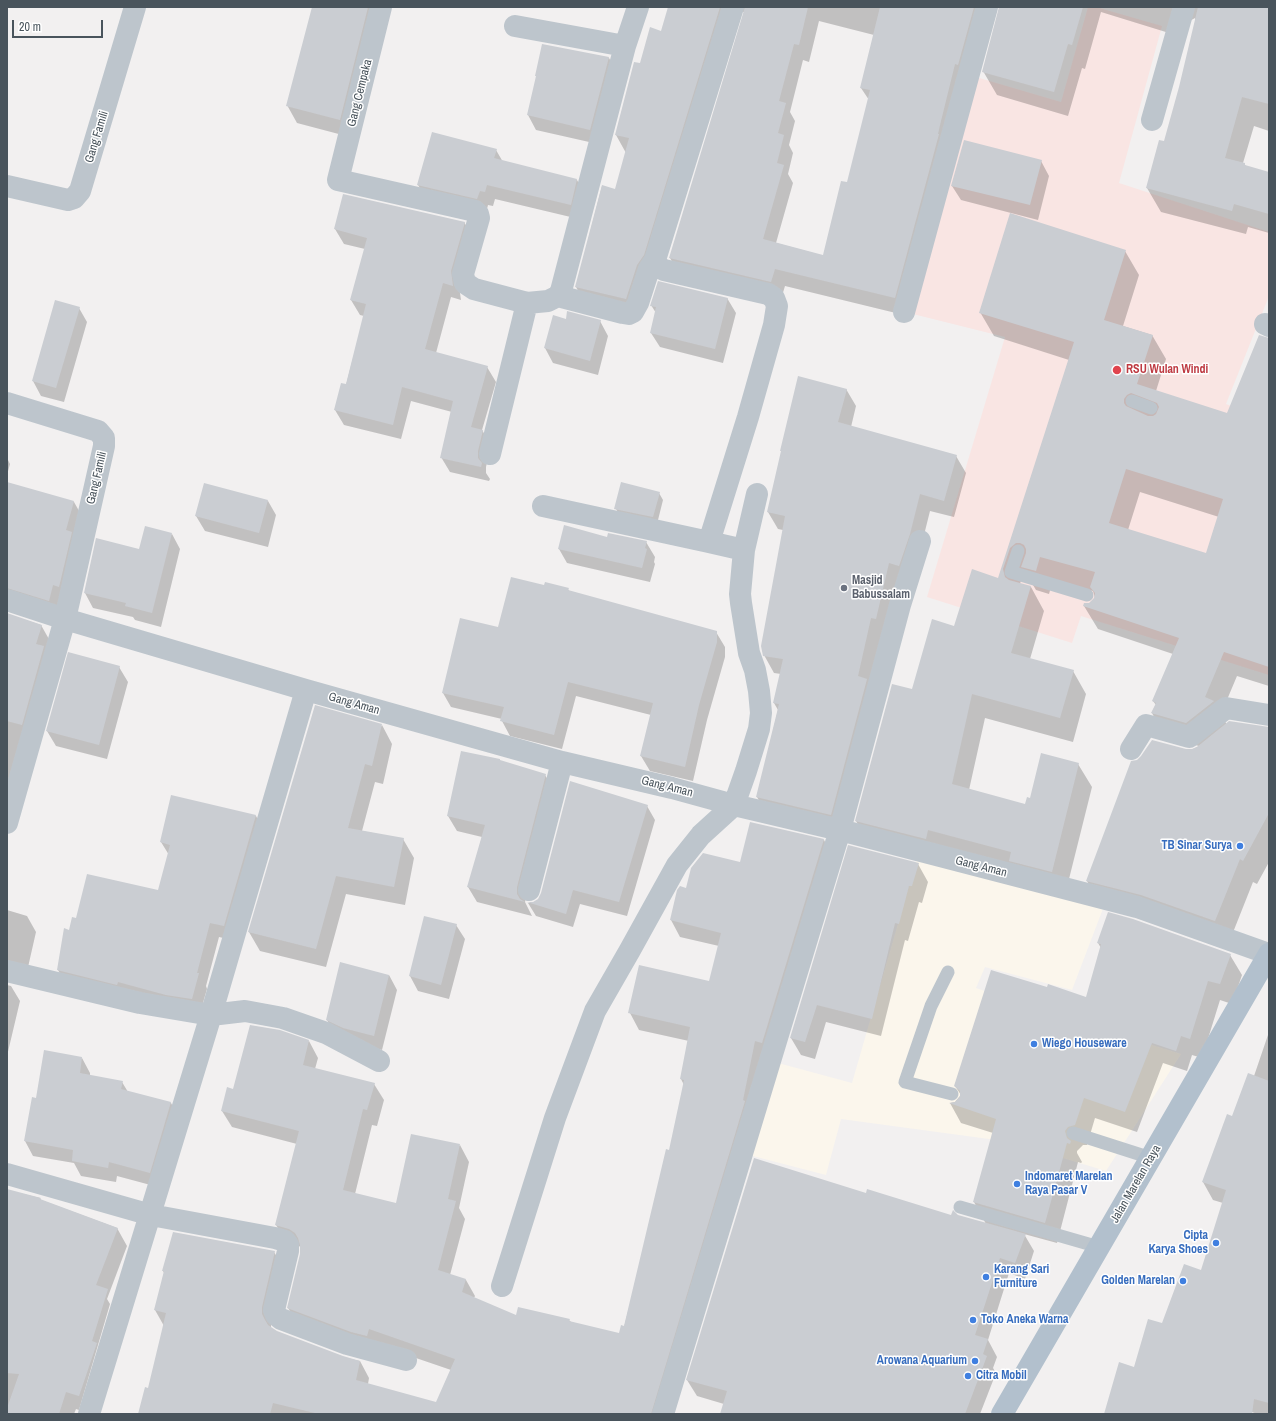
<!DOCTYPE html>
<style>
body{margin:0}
#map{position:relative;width:1276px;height:1421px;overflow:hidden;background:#f2f0f0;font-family:"Archivo Narrow",sans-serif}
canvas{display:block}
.frame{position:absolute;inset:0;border:8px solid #49545c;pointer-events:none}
.scale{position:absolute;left:12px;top:20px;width:91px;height:18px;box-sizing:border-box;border:2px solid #49545c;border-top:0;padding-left:5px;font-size:12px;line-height:14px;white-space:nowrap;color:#49545c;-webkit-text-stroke:3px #fff;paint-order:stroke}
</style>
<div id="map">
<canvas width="1276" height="1421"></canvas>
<div class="frame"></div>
<div class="scale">20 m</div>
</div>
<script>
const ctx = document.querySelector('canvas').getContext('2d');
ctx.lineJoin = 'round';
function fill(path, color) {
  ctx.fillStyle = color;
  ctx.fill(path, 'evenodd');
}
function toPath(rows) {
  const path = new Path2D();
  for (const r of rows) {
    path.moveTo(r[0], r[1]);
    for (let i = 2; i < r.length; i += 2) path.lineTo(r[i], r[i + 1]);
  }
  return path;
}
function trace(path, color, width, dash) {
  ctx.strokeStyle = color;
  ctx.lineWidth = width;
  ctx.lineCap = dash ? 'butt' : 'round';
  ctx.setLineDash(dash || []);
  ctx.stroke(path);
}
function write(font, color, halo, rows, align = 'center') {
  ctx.font = font + ' "Archivo Narrow",sans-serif';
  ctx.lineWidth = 3;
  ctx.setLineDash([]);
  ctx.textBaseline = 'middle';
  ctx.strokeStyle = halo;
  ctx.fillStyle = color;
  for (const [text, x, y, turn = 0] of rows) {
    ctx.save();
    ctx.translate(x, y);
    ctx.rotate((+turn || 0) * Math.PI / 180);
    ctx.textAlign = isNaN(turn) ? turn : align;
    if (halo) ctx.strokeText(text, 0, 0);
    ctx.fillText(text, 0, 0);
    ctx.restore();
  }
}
fill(toPath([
 [917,858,1104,906,1072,990,985,967,976,988,1065,1018,1181,1054,1106,1171,1063,1158,989,1139,841,1119,826,1175,749,1155,778,1063,852,1083]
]), '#fbf6ec');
fill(toPath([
 [1088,7,1096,7,1162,26,1119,183,1269,232,1269,296,1226,404,1269,420,1269,675,1081,616,1072,643,927,597,1005,337,913,314,976,77,1061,102]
]), '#f9e5e3');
fill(toPath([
 [313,7,382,7,350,137,297,123,287,105],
 [669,7,984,7,904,315,785,286,781,299,680,275,670,258,746,12,741,12,636,316,586,305,576,287,602,186,616,190,626,153,616,135,641,64,662,32],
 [819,21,874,35,861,88,869,100,848,184,824,256,776,243,793,183,788,174,793,153,789,145,795,121,790,112,803,60,809,62],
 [1015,7,1269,7,1269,131,1254,126,1243,163,1246,166,1269,173,1269,233,1248,227,1246,234,1161,212,1147,188,1165,142,1180,87,1195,23,1195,18,1188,22,1182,37,1101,12,1085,69,1082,68,1068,116,997,95,983,71],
 [609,58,617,72,598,144,536,130,528,115,537,78,536,76],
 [496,150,503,162,577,180,585,195,579,219,495,199,493,206,488,205,486,213,427,200,418,185],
 [1041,161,1049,176,1038,220,961,200,952,186],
 [464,222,473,237,459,286,461,300,451,297,436,353,487,367,496,382,482,430,491,445,486,467,486,473,490,479,489,481,450,472,441,457,452,412,411,401,401,439,344,425,335,410,346,385,364,316,360,315,351,300,365,249,344,244,335,229],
 [1125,251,1139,275,1123,326,1152,335,1166,359,1156,391,1227,414,1269,339,1269,686,1237,676,1221,714,1227,725,1269,728,1269,862,1257,884,1253,882,1228,945,1100,904,1087,881,1191,750,1199,746,1165,737,1152,713,1156,705,1153,701,1173,654,1098,629,1084,606,1090,604,1095,598,1093,591,1053,580,1049,594,1036,590,1024,570,1020,584,1031,587,1044,611,1030,659,1073,671,1086,694,1073,742,985,718,969,790,1025,805,1031,799,1078,764,1092,787,1065,895,870,845,856,821,913,690,955,627,999,579,1069,360,994,336,980,312],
 [1140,492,1219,517,1207,555,1128,530],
 [727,298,736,313,723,363,660,347,651,333,656,313,651,305],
 [79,308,87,322,64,402,41,396,33,381],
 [566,320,600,321,608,336,598,375,553,363,545,348],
 [846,389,856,406,851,427,956,456,966,473,954,517,930,511,920,551,841,832,767,814,757,797,778,710,774,703,781,674,774,673,764,655,783,530,778,529,768,512,782,452,781,451],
 [7,458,10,464,7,475],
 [7,483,74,502,83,518,57,615,7,607],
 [659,493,663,500,657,524,620,516,616,509],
 [268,501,276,515,268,547,205,531,196,516],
 [172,534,180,549,161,627,135,620,133,617,93,608,85,593],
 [608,539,646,542,655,557,654,562,655,564,650,582,567,563,559,549],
 [544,586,568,589,570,592,716,632,725,647,725,657,707,720,693,781,650,771,641,756,651,715,576,696,562,749,510,736,502,721,502,719,451,707,443,693,499,628],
 [7,614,41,625,50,641,7,823],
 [119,667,128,682,107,759,56,746,47,731],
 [382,725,392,744,383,784,375,782,362,831,403,839,414,858,405,905,346,894,326,967,260,951,249,932],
 [462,752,545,775,554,790,525,902,532,916,477,902,468,887,482,837,457,831,448,816],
 [172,796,256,816,264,831,232,940,219,937,206,986,207,989,200,1013,66,985,58,970,70,931,77,920,159,892,169,855,161,842],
 [647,806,655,820,627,916,580,904,573,927,536,916,528,903,533,903,538,900],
 [824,840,833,856,664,1414,139,1414,149,1389,164,1326,155,1310,164,1273,163,1271,274,1252,284,1268,271,1324,271,1328,276,1332,342,1357,360,1361,369,1378,368,1384,436,1404,451,1370,378,1345,298,1324,288,1308,301,1254,301,1247,286,1241,276,1225,297,1144,232,1127,222,1111,234,1090,309,1041,318,1058,315,1069,374,1084,384,1100,377,1126,372,1125,355,1194,397,1204,460,1145,469,1162,459,1208,465,1219,450,1275,466,1280,475,1296,474,1298,516,1317,569,1320,571,1322,620,1335,624,1327,670,1151,684,1085,681,1079,689,1041,639,1030,630,1013,710,983,719,946,680,937,671,920,687,889,741,863],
 [918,864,928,882,922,903,919,902,908,941,905,940,881,1036,826,1022,815,1059,801,1055,791,1038],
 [7,910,27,916,36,932,26,976,7,978],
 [456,925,465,939,449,999,418,991,410,976],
 [1098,943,1230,955,1242,975,1232,1004,1220,1000,1202,1058,1192,1055,1187,1071,1163,1063,1137,1132,1095,1118,1087,1145,1083,1145,1077,1151,1077,1153,1082,1162,1081,1163,1078,1162,1057,1243,1024,1234,1034,1251,1025,1279,1009,1273,988,1340,997,1357,993,1368,996,1373,980,1414,721,1414,724,1404,697,1396,687,1380,867,1194,951,1216,957,1216,986,1224,974,1202,993,1133,961,1123,950,1103,955,1102,961,1095,955,1086,1048,988,1087,998,1101,948],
 [389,975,397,990,382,1050,352,1042,335,1034,327,1020],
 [7,985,11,986,20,1001,7,1056],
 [1269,1032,1269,1414,1258,1414,1228,1405,1203,1414,1105,1414,1163,1324,1202,1271,1223,1203,1213,1200,1203,1182,1233,1117,1254,1076],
 [82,1058,90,1073,90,1076,122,1082,128,1092,171,1103,179,1118,158,1187,117,1176,116,1182,81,1176,74,1163,33,1156,25,1141,37,1099],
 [7,1190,40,1198,41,1200,117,1228,127,1246,107,1299,110,1304,79,1410,76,1409,74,1414,7,1414]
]), '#0003');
fill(toPath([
 [312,7,368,7,340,120,286,106],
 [668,7,720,7,644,255,637,265,626,299,575,287,602,185,615,189,629,138,615,135,634,62,640,63,650,27,661,31],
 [745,7,808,7,799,45,794,44,779,101,786,103,778,133,784,135,777,163,784,165,763,239,823,255,841,181,847,182,870,90,860,88,880,7,974,7,958,65,955,64,940,125,938,134,939,134,895,298,775,269,771,282,669,258],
 [999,7,1083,7,1072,45,1068,44,1054,92,982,72],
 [1198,7,1269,7,1269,104,1242,97,1225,158,1245,163,1245,165,1269,172,1269,214,1234,204,1232,211,1146,188,1159,140,1164,141,1179,87],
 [542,44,609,57,590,130,527,115,536,76,535,76],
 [432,132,497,149,494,158,577,179,571,205,487,185,485,192,480,191,477,199,417,185],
 [964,140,1042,160,1030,205,951,186],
 [343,194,465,222,451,271,453,286,443,283,425,349,488,366,471,427,483,430,478,451,478,458,482,463,481,467,440,458,453,401,402,387,393,425,334,410,341,383,346,384,366,304,350,300,367,238,334,229],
 [1010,213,1126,250,1104,320,1153,335,1137,384,1227,413,1259,335,1269,338,1269,667,1224,652,1205,697,1214,701,1186,723,1151,713,1156,703,1152,701,1179,638,1083,606,1084,603,1089,603,1094,598,1095,593,1090,587,1095,572,1040,557,1036,571,1021,567,1026,553,1026,549,1024,545,1020,543,1016,543,1010,548,1003,569,1005,577,1009,580,1031,586,1011,653,1074,670,1060,718,972,694,952,784,1025,804,1027,797,1030,798,1041,753,1079,763,1052,872,1009,861,1011,852,928,830,926,839,855,821,892,684,912,689,932,619,954,626,972,569,998,578,1074,342,979,313],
 [1131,393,1157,403,1159,407,1156,414,1153,416,1148,416,1126,406,1124,403,1124,399,1127,395],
 [1126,469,1223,499,1206,553,1109,523],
 [658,281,728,298,715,349,650,333,656,307,650,306],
 [55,300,80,307,56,388,32,381],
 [567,311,601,320,590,361,544,348,553,315,566,319],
 [798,376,847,389,838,422,957,455,944,501,920,494,910,534,899,566,889,563,876,619,871,618,858,676,867,679,831,815,756,797,779,704,773,703,783,659,763,656,761,646,785,516,767,512,781,451,780,451],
 [7,482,74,501,66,530,72,532,59,587,53,585,49,601,7,588],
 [621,482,660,492,653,517,614,509],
 [204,483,268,500,259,533,195,516],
 [564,525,607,537,608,533,647,541,645,548,647,549,642,568,558,549],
 [145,526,172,533,152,613,125,606,126,603,84,593,96,538,139,549],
 [511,577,544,585,545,582,569,588,568,590,717,631,717,642,699,705,685,767,640,756,653,703,568,682,554,735,500,721,504,707,442,693,460,618,498,627],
 [7,613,42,625,36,644,44,646,22,725,7,721],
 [68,652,120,666,99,745,46,731],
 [315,705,382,724,372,766,365,764,348,828,404,838,394,887,336,876,316,949,248,932],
 [1229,721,1269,727,1269,813,1243,861,1240,859,1215,921,1141,895,1086,881,1131,761,1137,760,1141,756,1152,740,1186,749,1192,749,1197,747],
 [461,751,500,759,500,760,546,774,517,887,517,894,520,899,525,902,467,887,485,825,447,816],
 [570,781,648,805,619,902,573,890,566,914,527,902,533,902,538,899,541,893],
 [171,795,256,815,224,926,210,923,197,973,199,973,192,999,166,995,118,982,117,985,57,970,64,928,69,930,72,917,76,918,87,874,158,890,170,845,160,842],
 [750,822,824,839,762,1043,755,1041,743,1100,745,1101,651,1414,319,1414,273,1403,270,1414,138,1414,145,1387,148,1388,166,1313,154,1310,164,1271,162,1271,173,1232,275,1251,262,1307,262,1314,265,1320,268,1325,277,1331,343,1356,360,1361,356,1380,436,1402,455,1359,369,1329,367,1336,351,1332,287,1308,300,1254,300,1245,298,1238,295,1233,289,1229,275,1225,299,1131,221,1111,227,1087,233,1089,250,1025,280,1030,309,1040,303,1065,375,1083,367,1110,363,1109,343,1190,396,1203,411,1134,460,1144,448,1199,456,1201,438,1270,466,1279,462,1292,516,1315,518,1307,570,1319,569,1321,619,1333,621,1325,624,1326,666,1149,669,1150,684,1080,680,1079,690,1027,628,1013,639,965,709,981,721,933,670,920,677,890,680,886,686,888,691,868,703,853,740,862],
 [848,845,919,863,912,886,909,886,899,924,895,923,872,1019,817,1005,805,1042,790,1038],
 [1108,912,1133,919,1231,954,1220,984,1208,981,1190,1039,1181,1036,1176,1051,1152,1043,1125,1112,1084,1098,1075,1125,1068,1127,1065,1131,1067,1138,1071,1141,1070,1144,1067,1143,1045,1223,973,1202,996,1119,949,1103,955,1102,960,1096,960,1091,954,1086,991,970,1047,987,1048,984,1086,997,1101,944,1097,943],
 [424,916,457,924,441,985,409,976],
 [340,962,389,975,374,1036,343,1028,326,1020],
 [44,1050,82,1057,80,1073,123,1081,121,1089,171,1102,150,1173,109,1162,108,1168,72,1161,73,1150,24,1141,32,1097,36,1098],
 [1248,1073,1269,1081,1269,1403,1254,1399,1252,1414,1104,1414,1119,1362,1134,1367,1148,1319,1162,1323,1184,1264,1201,1270,1226,1190,1202,1182,1227,1114,1232,1116],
 [754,1158,866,1193,867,1189,951,1215,953,1210,958,1215,1026,1234,1015,1263,1000,1258,975,1335,988,1339,983,1354,987,1356,965,1414,720,1414,727,1391,686,1380],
 [7,1189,41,1198,40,1199,118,1228,96,1285,108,1289,92,1341,97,1343,79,1396,66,1392,59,1414,7,1414,7,1408,19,1374,7,1373]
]), '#cacdd2');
trace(toPath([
 [1132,401,1151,408],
 [1018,551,1011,572,1087,595],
 [948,972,931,1006,905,1082,952,1094],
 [1073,1133,1151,1158],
 [960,1207,1099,1247]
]), '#bdc5cc', 13);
trace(toPath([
 [381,7,338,180,475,211,478,214,479,218,463,274,465,283,474,289,527,303,548,301,558,296,561,291,625,46,638,7],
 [515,26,625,46],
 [1152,120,1184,7],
 [7,186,68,200,74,198,80,191,135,7],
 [558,296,623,313,629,314,633,312,638,303,649,269,655,260],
 [904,312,987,7],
 [1265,324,1269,326],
 [7,403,98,431,104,438,104,446,65,619,7,823],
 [490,454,527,303],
 [543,506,709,542],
 [744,550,757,494],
 [7,600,65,619,306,690,562,762,672,788,734,805,840,830,1137,907,1269,954],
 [1131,749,1146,725,1189,737,1226,708,1269,715],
 [529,890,562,762],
 [7,971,140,1003,211,1015,245,1011,283,1018,326,1033,379,1061],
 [7,1174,151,1215,275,1238,285,1241,288,1245,288,1251,274,1310,276,1315,281,1319,347,1344,406,1360],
 [502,1286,555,1118,595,1011,630,950,677,865,701,835,734,805,746,771,759,729,761,713,759,691,755,670,749,653,741,603,740,594,744,550,709,542,748,417,774,325,777,306,774,298,768,294,664,270,657,266,655,260,733,7],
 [89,1414,211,1015,306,690],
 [663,1414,840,830,900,605,920,541]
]), '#bdc5cc', 22);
trace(toPath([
 [1002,1414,1269,954]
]), '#b2c0cd', 22);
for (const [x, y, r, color] of [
 [1117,370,5,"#e0444e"],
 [844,588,4,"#6b7280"],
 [1240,846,4,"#3f7fe0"],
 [1034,1044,4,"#3f7fe0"],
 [1017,1184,4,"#3f7fe0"],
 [1216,1243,4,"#3f7fe0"],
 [986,1277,4,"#3f7fe0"],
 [1183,1281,4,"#3f7fe0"],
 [973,1320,4,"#3f7fe0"],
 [975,1361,4,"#3f7fe0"],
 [968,1376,4,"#3f7fe0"]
]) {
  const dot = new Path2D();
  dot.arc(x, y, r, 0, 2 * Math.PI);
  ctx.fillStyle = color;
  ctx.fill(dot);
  trace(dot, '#fff', 1.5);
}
write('12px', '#49545c', '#fff', [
 ["Gang Cempaka",360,93,-76],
 ["Gang Famili",97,137,-73],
 ["Gang Famili",97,478,-77],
 ["Gang Aman",354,704,16],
 ["Gang Aman",667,787,14],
 ["Gang Aman",981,867,14],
 ["Jalan Marelan Raya",1136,1184,-60]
]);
write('bold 12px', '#be3a42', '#fff', [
 ["RSU Wulan Windi",1126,370]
], 'left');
write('bold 12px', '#5b616d', '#fff', [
 ["Masjid",852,581],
 ["Babussalam",852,595]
], 'left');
write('bold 12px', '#366cbe', '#fff', [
 ["TB Sinar Surya",1232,846,"right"],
 ["Wiego Houseware",1042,1044],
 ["Indomaret Marelan",1025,1177],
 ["Raya Pasar V",1025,1191],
 ["Cipta",1208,1236,"right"],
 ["Karya Shoes",1208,1250,"right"],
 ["Karang Sari",994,1270],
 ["Furniture",994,1284],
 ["Golden Marelan",1175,1281,"right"],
 ["Toko Aneka Warna",981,1320],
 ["Arowana Aquarium",967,1361,"right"],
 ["Citra Mobil",976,1376]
], 'left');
</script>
